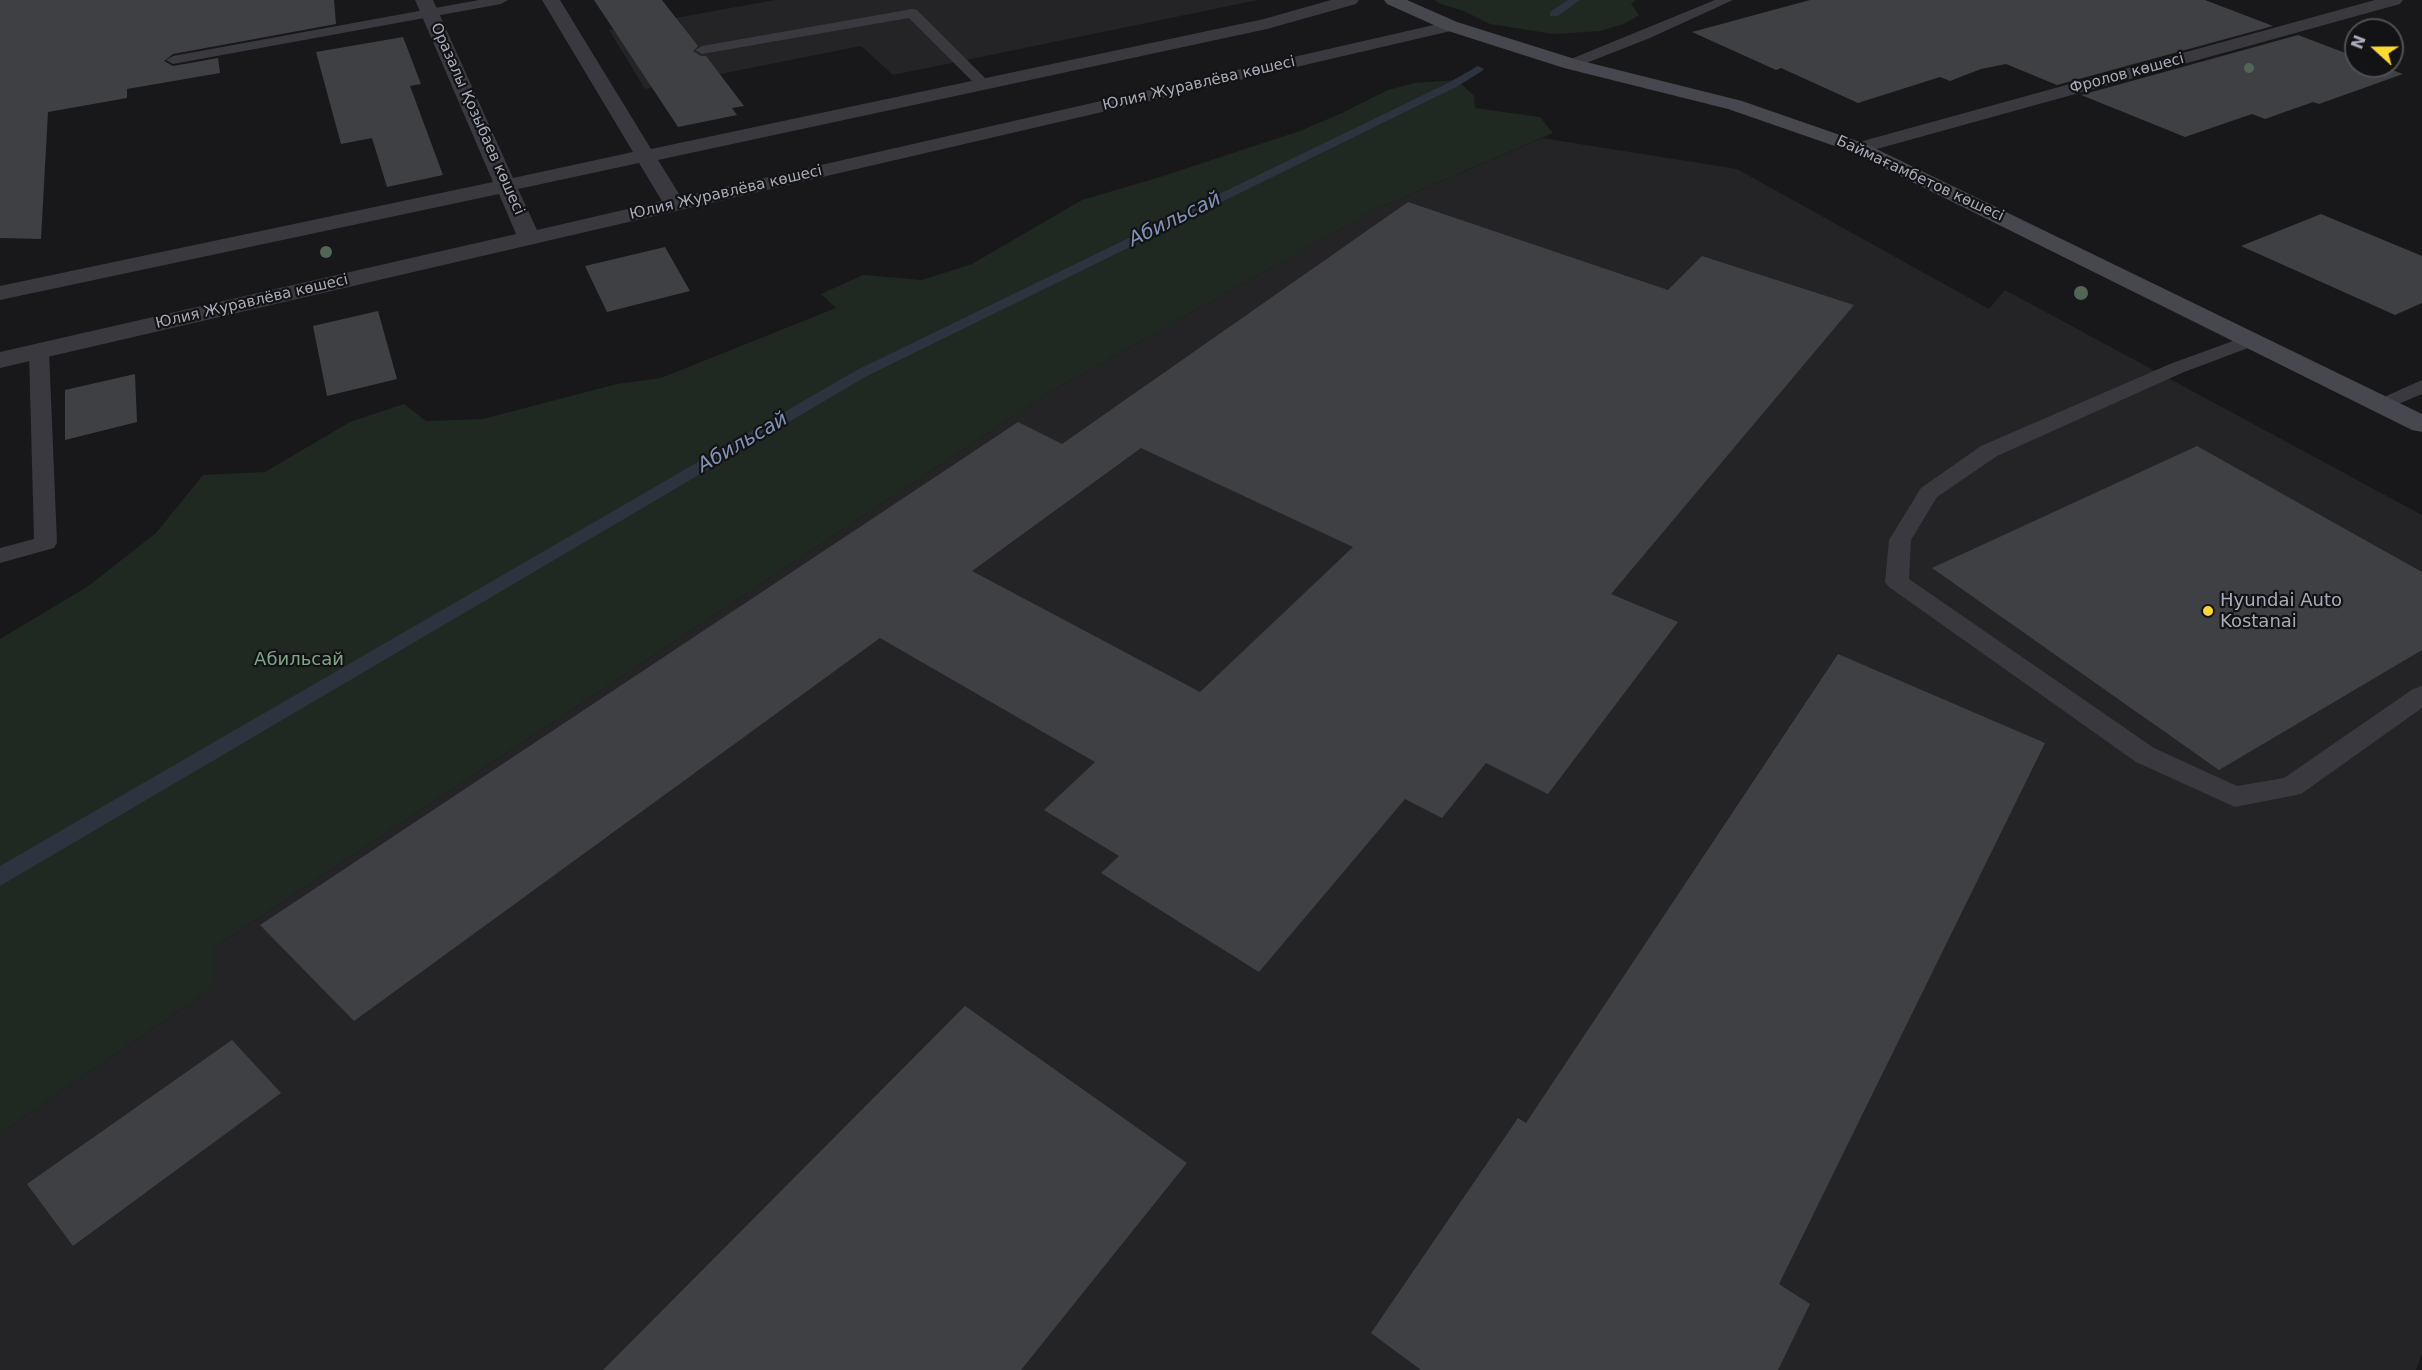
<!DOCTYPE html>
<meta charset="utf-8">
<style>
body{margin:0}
#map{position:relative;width:2422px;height:1370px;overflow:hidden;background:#18181a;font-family:"DejaVu Sans",sans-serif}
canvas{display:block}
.north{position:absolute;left:2344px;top:18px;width:60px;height:60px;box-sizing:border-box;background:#131315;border:2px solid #4f5057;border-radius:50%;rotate:291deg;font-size:16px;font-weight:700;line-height:24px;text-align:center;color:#a9acba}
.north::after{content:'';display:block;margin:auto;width:21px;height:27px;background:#fbd92f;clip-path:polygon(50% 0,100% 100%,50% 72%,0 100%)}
</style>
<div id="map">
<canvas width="2422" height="1370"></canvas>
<div class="north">N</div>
</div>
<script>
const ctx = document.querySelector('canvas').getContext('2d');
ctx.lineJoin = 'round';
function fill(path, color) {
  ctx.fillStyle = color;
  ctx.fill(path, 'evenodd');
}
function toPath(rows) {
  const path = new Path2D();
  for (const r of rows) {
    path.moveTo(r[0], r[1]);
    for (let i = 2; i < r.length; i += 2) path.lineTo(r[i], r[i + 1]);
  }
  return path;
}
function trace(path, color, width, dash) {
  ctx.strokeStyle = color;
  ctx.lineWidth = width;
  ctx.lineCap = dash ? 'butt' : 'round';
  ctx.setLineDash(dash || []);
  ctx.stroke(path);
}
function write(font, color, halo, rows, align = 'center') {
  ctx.font = font + ' "DejaVu Sans",sans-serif';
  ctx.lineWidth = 4.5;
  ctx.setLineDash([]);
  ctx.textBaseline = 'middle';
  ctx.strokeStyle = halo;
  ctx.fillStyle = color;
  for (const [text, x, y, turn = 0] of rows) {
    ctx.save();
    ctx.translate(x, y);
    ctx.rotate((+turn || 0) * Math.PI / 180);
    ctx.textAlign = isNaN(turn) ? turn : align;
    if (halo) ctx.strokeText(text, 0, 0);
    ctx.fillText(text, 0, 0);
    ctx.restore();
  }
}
fill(toPath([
 [775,0,1258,0,893,75,861,46,645,89,609,30],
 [1542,138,1737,169,1989,309,2005,290,2422,515,2422,1353,2416,1370,0,1370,0,1133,213,987,213,948,1045,395,1374,210]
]), '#242427');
fill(toPath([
 [1435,0,1636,0,1631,4,1639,15,1624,24,1600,31,1553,34,1490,24,1464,11,1438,3],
 [1457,80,1474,96,1475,108,1540,117,1553,133,1374,210,1045,395,213,948,213,987,0,1133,0,639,87,587,156,533,203,475,265,472,350,422,404,404,426,421,483,419,617,384,661,378,836,308,821,294,863,275,922,280,972,264,1082,200,1160,177,1300,131,1342,113,1388,90,1415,83]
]), '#1f2922');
fill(toPath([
 [1568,0,1580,0,1558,16,1550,16,1550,12,1568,0],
 [1478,66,1484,69,1482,71,1458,86,867,376,0,886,0,866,857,370,1450,82,1478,66]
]), '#2d343f');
fill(toPath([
 [0,0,334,0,336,24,173,54,164,61,173,66,218,58,220,73,127,89,127,98,48,112,41,239,0,238],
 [594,0,662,0,698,46,693,51,701,56,706,56,744,106,732,108,737,115,678,127],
 [1810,0,2205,0,2273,26,2057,85,2006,64,1981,69,1950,81,1940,77,1858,103,1781,68,1776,70,1692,32],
 [2298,35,2356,57,2356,66,2381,66,2403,74,2319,104,2313,102,2265,119,2252,114,2185,137,2081,95],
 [403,37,421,84,410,86,443,175,387,187,372,138,341,144,316,52],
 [1408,202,1668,290,1702,256,1854,305,1611,594,1678,622,1548,794,1486,763,1442,818,1405,799,1259,972,1101,873,1119,856,1044,810,1095,762,880,638,354,1021,260,925,1018,422,1062,444],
 [1141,448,1353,547,1200,692,972,571],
 [2321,214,2422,256,2422,303,2395,315,2241,246],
 [665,247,690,291,607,312,585,266],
 [378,311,397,379,327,396,313,326],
 [135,374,137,422,65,440,65,390],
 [2197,446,2422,572,2422,650,2219,770,1932,568],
 [1838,654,2045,743,1779,1284,1810,1304,1778,1370,1421,1370,1371,1333,1518,1118,1526,1123],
 [965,1006,1187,1163,1021,1370,603,1370],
 [232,1040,281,1093,73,1246,27,1184]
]), '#3f4044');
fill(toPath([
 [479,0,508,0,501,4,173,64,166,60,173,56,479,0],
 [1715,0,1733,0,1650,38,1576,67,1571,68,1564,64,1566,61,1715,0],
 [912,9,917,10,989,82,991,85,989,88,979,88,909,18,702,54,695,50,702,46,912,9],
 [2252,334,2259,336,2262,340,2259,344,2184,372,1997,456,1937,497,1911,540,1909,579,2154,748,2237,786,2284,778,2413,689,2422,686,2422,708,2301,794,2235,807,2136,762,1889,587,1885,582,1889,540,1921,488,1981,446,2170,364,2252,334],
 [39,345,46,347,49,351,57,543,54,548,0,563,0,548,34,539,29,351,32,347,39,345],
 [2422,380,2422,394,2382,411,2375,409,2372,405,2375,401,2422,380]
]), '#39393f');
fill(toPath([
 [415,0,433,0,513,178,633,152,542,0,560,0,651,149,1264,19,1331,0,1359,0,1356,4,1267,29,658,160,681,197,1451,21,1457,22,1460,26,1457,30,1451,31,0,368,0,352,516,234,499,194,0,300,0,286,493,182,415,0],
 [639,163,662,201,537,230,518,189,639,163],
 [2375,0,2403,0,2400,4,1866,152,1859,154,1852,152,1849,148,1852,144,2375,0]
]), '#39393f');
fill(toPath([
 [1384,0,1407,0,1457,22,1578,60,1742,101,1866,144,2422,414,2422,432,2412,430,1852,152,1728,109,1564,68,1445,30,1387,4,1384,0]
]), '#46474f');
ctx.fillStyle = '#516657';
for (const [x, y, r] of [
 [2249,68,5],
 [326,252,6],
 [2081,293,7]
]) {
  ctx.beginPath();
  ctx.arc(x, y, r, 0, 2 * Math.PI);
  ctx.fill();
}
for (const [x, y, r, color] of [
 [2208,611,6,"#fbd92f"]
]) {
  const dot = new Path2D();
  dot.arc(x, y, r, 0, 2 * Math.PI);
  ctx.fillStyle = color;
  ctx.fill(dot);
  trace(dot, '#131315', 2);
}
write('15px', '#a9acba', '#131315', [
 ["Фролов көшесі",2127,74,-15],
 ["Юлия Журавлёва көшесі",1199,84,-13],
 ["Оразалы Қозыбаев көшесі",477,119,66],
 ["Баймағамбетов көшесі",1920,179,25],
 ["Юлия Журавлёва көшесі",726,193,-13],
 ["Юлия Журавлёва көшесі",252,302,-13]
]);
write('18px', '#a9acba', '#131315', [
 ["Hyundai Auto",2220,601],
 ["Kostanai",2220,622]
], 'left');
write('18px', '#80a689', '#131315', [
 ["Абильсай",299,660]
]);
write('italic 20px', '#7f93b7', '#131315', [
 ["Абильсай",1175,220,-26],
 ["Абильсай",743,443,-30]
]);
</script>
